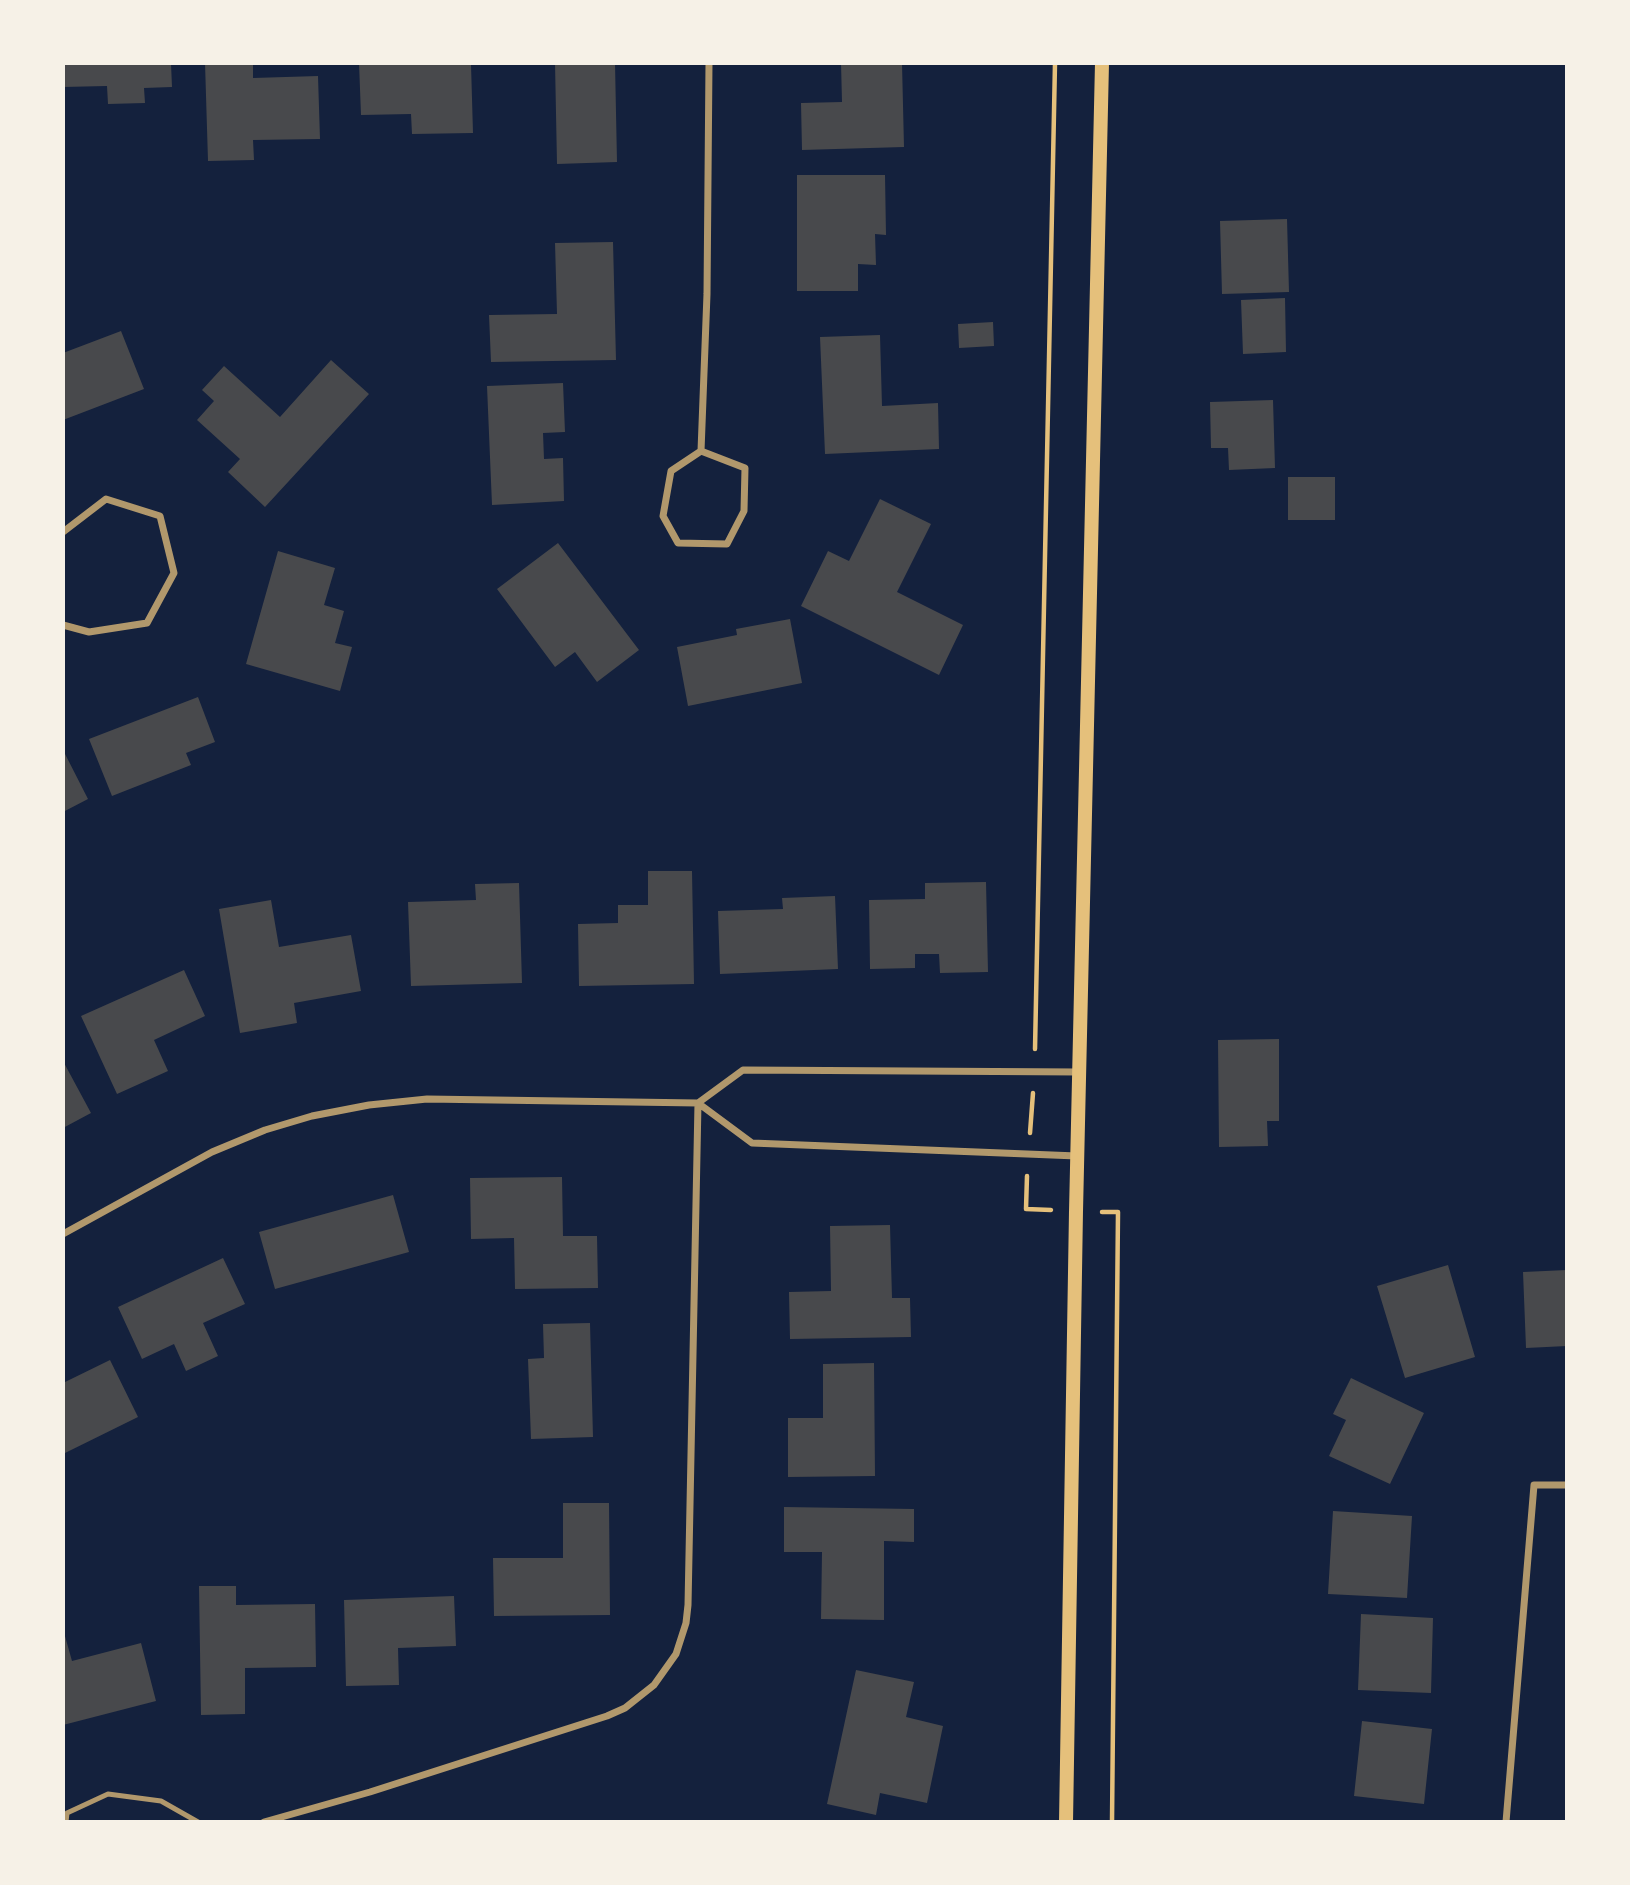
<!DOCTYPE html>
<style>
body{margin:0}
#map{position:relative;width:1630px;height:1885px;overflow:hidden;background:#14213d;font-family:Karla,sans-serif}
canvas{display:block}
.frame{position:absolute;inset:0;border:65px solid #f6f1e7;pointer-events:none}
</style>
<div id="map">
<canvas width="1630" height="1885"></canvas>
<div class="frame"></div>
</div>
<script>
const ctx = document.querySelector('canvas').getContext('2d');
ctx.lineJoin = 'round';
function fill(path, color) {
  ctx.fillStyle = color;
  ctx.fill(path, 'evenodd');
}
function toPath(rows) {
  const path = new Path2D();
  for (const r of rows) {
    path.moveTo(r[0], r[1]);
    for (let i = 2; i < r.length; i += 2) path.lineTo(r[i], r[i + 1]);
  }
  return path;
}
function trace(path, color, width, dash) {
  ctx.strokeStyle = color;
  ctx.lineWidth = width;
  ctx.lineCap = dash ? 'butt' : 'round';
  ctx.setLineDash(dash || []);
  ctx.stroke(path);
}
fill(toPath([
 [63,63,171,63,172,87,144,88,145,103,108,104,107,86,63,87],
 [205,63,253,63,253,78,318,76,320,139,253,140,254,160,208,161],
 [359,63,471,64,473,133,412,134,411,114,361,115],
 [555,63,615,63,617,162,557,164],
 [841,63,902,63,904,147,802,150,801,103,842,102],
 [797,175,885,175,886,235,875,234,876,265,858,264,858,291,797,291],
 [1287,219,1289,292,1222,294,1220,221],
 [613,242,616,360,491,362,489,315,557,314,555,243],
 [1285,298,1286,352,1243,354,1241,300],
 [993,322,994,346,959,348,958,324],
 [121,331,144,389,63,420,63,353],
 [880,335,882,406,938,403,939,449,825,454,820,337],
 [331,360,369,394,265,507,228,472,240,459,197,420,214,401,202,390,224,366,280,417],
 [563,383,565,432,543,433,544,459,563,458,564,501,492,505,487,386],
 [1273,400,1275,468,1229,470,1228,448,1211,448,1210,402],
 [1288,477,1335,477,1335,520,1288,520],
 [880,499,931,524,897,592,963,625,939,675,801,606,828,551,849,561],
 [558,543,639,650,597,682,575,652,555,667,497,589],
 [278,551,335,568,324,605,344,611,335,643,352,647,340,691,246,664],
 [790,619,802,683,688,706,677,647,737,635,736,629],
 [198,697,215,742,186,753,191,765,112,796,89,739],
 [63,750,88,799,63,812],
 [648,871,692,871,694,984,579,986,578,924,618,923,618,905,648,905],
 [986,882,988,972,940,973,939,954,915,954,915,968,870,969,869,900,925,899,925,883],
 [519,883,522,983,411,986,408,902,476,900,475,884],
 [835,896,838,969,720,974,718,911,783,909,782,898],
 [271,900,279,947,351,935,361,991,294,1003,297,1023,240,1033,219,909],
 [184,970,205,1016,154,1040,168,1071,117,1094,81,1016],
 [1279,1039,1279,1121,1267,1121,1268,1146,1219,1147,1218,1040],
 [63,1061,91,1113,63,1128],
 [562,1177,563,1236,597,1236,598,1288,515,1289,514,1238,471,1239,470,1178],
 [393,1195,409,1252,275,1289,259,1232],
 [890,1225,892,1298,910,1298,911,1337,790,1339,789,1292,831,1291,830,1226],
 [223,1258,245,1304,203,1323,218,1356,186,1371,174,1344,142,1359,118,1307],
 [1448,1265,1475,1357,1405,1378,1377,1286],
 [1567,1270,1567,1346,1526,1348,1523,1272],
 [590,1323,593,1437,531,1439,528,1359,544,1358,543,1324],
 [110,1360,138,1417,63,1454,63,1383],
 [874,1363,875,1476,788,1477,788,1418,823,1418,823,1364],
 [1351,1378,1424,1413,1390,1484,1329,1456,1346,1420,1333,1414],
 [563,1503,609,1503,610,1615,494,1616,493,1558,563,1558],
 [784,1507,914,1509,914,1542,884,1541,884,1620,821,1619,822,1552,784,1552],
 [1333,1511,1412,1516,1407,1598,1328,1594],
 [199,1586,236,1586,236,1605,315,1604,316,1667,245,1668,245,1714,201,1715],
 [454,1596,456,1646,398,1648,399,1685,346,1686,344,1600],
 [1361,1614,1433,1618,1431,1693,1358,1690],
 [63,1629,72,1661,141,1643,156,1701,63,1725],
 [856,1670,914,1682,906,1717,943,1726,927,1803,880,1793,876,1815,827,1804],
 [1362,1721,1432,1729,1424,1804,1354,1796]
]), '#48494c');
trace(toPath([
 [1035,1049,1055,63],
 [1030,1133,1033,1093],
 [1027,1176,1026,1209,1051,1210],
 [1102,1212,1118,1212,1112,1822]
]), '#e5c07b', 4.5);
trace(toPath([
 [66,1822,67,1813,108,1794,161,1801,198,1822]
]), '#b1986c', 5);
trace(toPath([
 [701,451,707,294,709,63],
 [701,451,745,468,744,511,727,544,678,543,663,516,671,471,701,451],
 [63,532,106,499,160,516,174,573,147,623,89,632,63,625],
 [698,1103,743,1070,1079,1072],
 [63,1234,212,1152,265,1130,312,1116,369,1105,427,1099,698,1103,752,1143,1077,1156],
 [264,1822,370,1792,607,1716,625,1708,654,1685,676,1654,686,1623,688,1605,698,1103],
 [1506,1822,1534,1485,1567,1485]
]), '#b1986c', 7);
trace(toPath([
 [1066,1822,1076,1211,1102,63]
]), '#e5c07b', 14);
</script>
